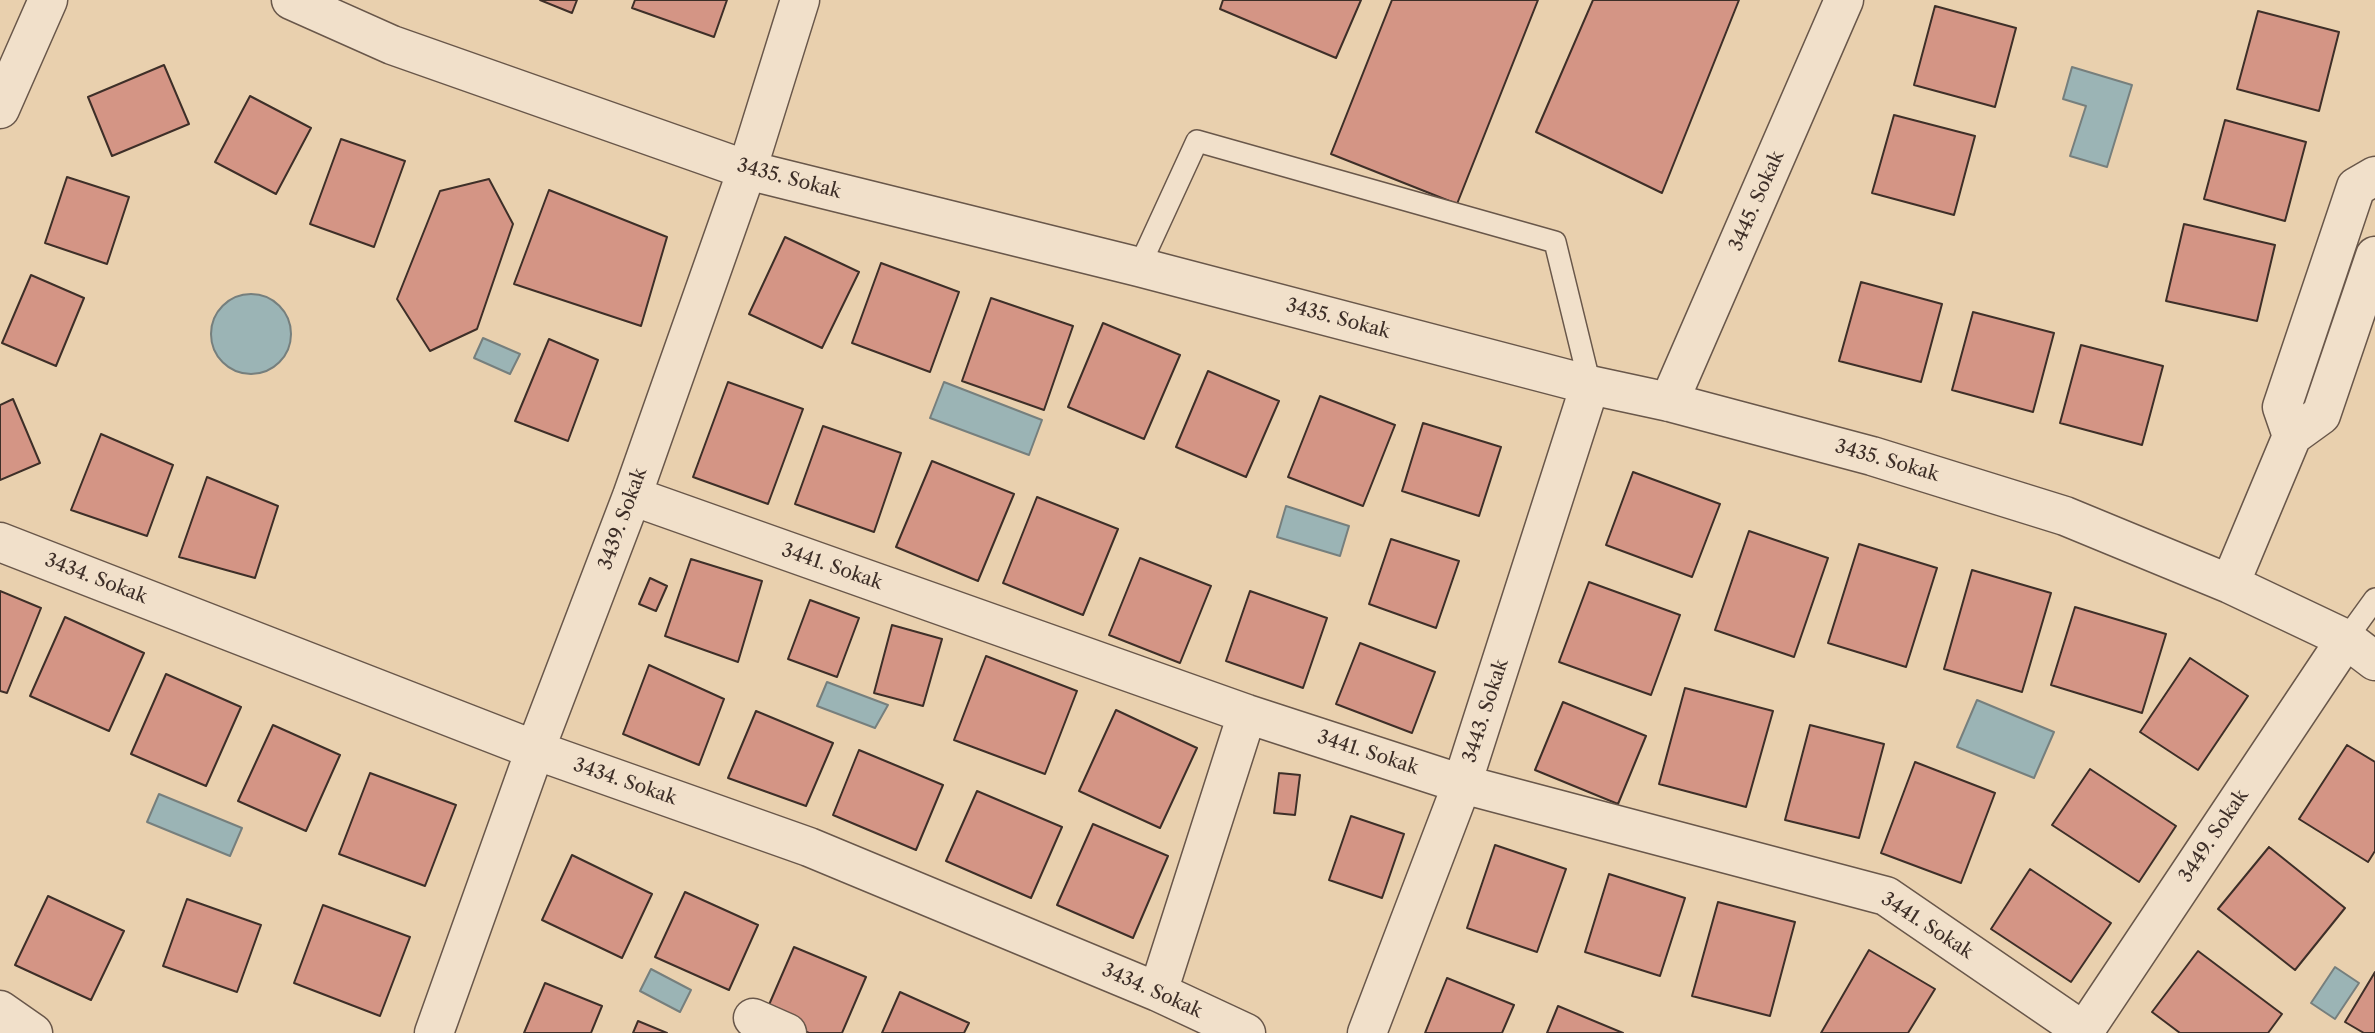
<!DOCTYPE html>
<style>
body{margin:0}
canvas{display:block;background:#e9d0ae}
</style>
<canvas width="2375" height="1033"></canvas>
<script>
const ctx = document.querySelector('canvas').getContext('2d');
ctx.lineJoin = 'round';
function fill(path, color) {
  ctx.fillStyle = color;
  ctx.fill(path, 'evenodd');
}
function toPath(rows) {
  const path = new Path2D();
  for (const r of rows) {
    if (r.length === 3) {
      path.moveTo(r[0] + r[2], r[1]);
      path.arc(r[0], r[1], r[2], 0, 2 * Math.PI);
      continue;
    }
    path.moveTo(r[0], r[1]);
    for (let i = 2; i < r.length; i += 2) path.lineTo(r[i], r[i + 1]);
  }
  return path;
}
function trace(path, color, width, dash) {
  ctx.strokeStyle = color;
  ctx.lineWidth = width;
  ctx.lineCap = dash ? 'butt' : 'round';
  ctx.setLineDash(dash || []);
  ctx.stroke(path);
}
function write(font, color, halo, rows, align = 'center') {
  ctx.font = font + ' "Libre Caslon Text",serif';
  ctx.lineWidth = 6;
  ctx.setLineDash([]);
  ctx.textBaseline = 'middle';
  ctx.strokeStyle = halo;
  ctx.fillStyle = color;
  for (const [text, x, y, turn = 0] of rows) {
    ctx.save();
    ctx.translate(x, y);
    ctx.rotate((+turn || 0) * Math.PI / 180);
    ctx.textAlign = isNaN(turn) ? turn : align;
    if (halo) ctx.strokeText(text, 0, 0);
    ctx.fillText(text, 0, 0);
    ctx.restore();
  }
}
const water = toPath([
 [2072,67,2132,85,2107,167,2070,156,2086,106,2063,99,2072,67],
 [251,334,40],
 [483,338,520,354,510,374,474,358,483,338],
 [944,382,1042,420,1029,455,930,418,944,382],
 [1286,506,1349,526,1340,556,1277,537,1286,506],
 [827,682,888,705,875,728,817,706,827,682],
 [1977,700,2054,732,2034,778,1957,747,1977,700],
 [159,794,242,828,230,856,147,822,159,794],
 [2335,967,2359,983,2335,1019,2311,1003,2335,967],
 [651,969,691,990,680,1012,640,991,651,969]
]);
fill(water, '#9bb4b5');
trace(water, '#767f7d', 2);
const building = toPath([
 [540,0,577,0,572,13,540,0],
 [635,0,727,0,714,37,632,8,635,0],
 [1223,0,1361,0,1336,58,1220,9,1223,0],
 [1392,0,1538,0,1457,204,1331,154,1392,0],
 [1593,0,1739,0,1662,193,1536,132,1593,0],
 [1935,6,2016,28,1995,107,1914,85,1935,6],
 [2258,11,2339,32,2319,111,2237,89,2258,11],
 [164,65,189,124,112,156,88,97,164,65],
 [250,96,311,128,276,194,215,162,250,96],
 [1894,115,1975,136,1954,215,1872,193,1894,115],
 [2225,120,2306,142,2285,221,2204,199,2225,120],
 [341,139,405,161,374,247,310,224,341,139],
 [67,177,129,197,107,264,45,243,67,177],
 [489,179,513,224,477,329,430,351,397,299,440,191,489,179],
 [549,190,667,237,641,326,514,284,549,190],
 [2184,224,2275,245,2257,321,2166,301,2184,224],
 [785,237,859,272,822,348,749,314,785,237],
 [881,263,959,292,930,372,852,343,881,263],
 [31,275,84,298,56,366,2,343,31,275],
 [1861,282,1942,304,1921,382,1839,361,1861,282],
 [991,298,1073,326,1044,410,962,381,991,298],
 [1973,312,2054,333,2033,412,1952,390,1973,312],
 [1103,323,1180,355,1144,439,1068,407,1103,323],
 [549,339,598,360,568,441,515,421,549,339],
 [2081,345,2163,366,2142,445,2060,423,2081,345],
 [1208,371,1279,401,1246,477,1176,447,1208,371],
 [728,382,803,409,768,504,693,477,728,382],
 [1320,396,1395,425,1363,506,1288,477,1320,396],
 [13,399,40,463,0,480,0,405,13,399],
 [1423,423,1501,447,1479,516,1402,491,1423,423],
 [823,426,901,453,874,532,795,504,823,426],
 [101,434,173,465,147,536,71,510,101,434],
 [932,461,1014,494,978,581,896,547,932,461],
 [1633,472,1720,504,1692,577,1606,545,1633,472],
 [207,477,278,506,255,578,179,557,207,477],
 [1037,497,1118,529,1083,615,1003,583,1037,497],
 [1749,531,1828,558,1794,657,1715,630,1749,531],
 [1391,539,1459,561,1436,628,1369,604,1391,539],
 [1859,544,1937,568,1906,667,1828,643,1859,544],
 [1140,558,1211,586,1180,663,1109,635,1140,558],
 [691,559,762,581,738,662,665,636,691,559],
 [1972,570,2051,593,2022,692,1944,669,1972,570],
 [650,578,667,586,656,611,639,604,650,578],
 [1589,582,1680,615,1651,695,1559,662,1589,582],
 [0,591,41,608,7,693,0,691,0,591],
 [1250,591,1327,618,1303,688,1226,661,1250,591],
 [810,600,859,618,837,677,788,659,810,600],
 [2075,607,2166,634,2142,713,2051,685,2075,607],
 [65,617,144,653,109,731,30,696,65,617],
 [892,625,942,639,923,706,874,693,892,625],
 [1360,643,1435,672,1412,733,1336,704,1360,643],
 [986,656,1077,691,1045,774,954,740,986,656],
 [2190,658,2248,696,2198,770,2140,732,2190,658],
 [649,665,724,699,699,765,623,734,649,665],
 [166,674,241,707,206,786,131,754,166,674],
 [1685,688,1773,711,1746,807,1659,784,1685,688],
 [1563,702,1646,736,1618,804,1535,770,1563,702],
 [1116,710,1197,748,1160,828,1079,791,1116,710],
 [756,711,833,743,806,806,728,778,756,711],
 [273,725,340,755,306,831,238,801,273,725],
 [1810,725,1884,744,1859,838,1785,820,1810,725],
 [2347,745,2375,762,2375,851,2368,862,2299,819,2347,745],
 [859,750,943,785,916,850,833,815,859,750],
 [1915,762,1995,793,1961,883,1881,853,1915,762],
 [2090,769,2176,826,2139,882,2052,825,2090,769],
 [370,773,456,805,425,886,339,854,370,773],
 [1279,773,1300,775,1295,815,1274,813,1279,773],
 [977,791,1062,827,1031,898,946,861,977,791],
 [1351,816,1404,834,1382,898,1329,880,1351,816],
 [1093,824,1168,856,1133,938,1057,905,1093,824],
 [1495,845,1566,869,1537,952,1467,928,1495,845],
 [2269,847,2345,908,2295,970,2218,909,2269,847],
 [572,855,652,894,622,958,542,920,572,855],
 [2030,869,2111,923,2071,982,1991,929,2030,869],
 [1609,874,1685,898,1660,976,1585,952,1609,874],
 [685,892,758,925,729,990,655,957,685,892],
 [48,896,124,931,91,1000,15,965,48,896],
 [187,899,261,925,237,992,163,966,187,899],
 [1718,902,1795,922,1770,1016,1692,996,1718,902],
 [323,905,410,937,380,1016,294,983,323,905],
 [794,947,866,977,842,1033,809,1033,765,1014,794,947],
 [1869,950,1935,989,1908,1033,1821,1033,1869,950],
 [2198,951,2282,1014,2268,1033,2180,1033,2152,1012,2198,951],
 [2375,972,2375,1033,2364,1033,2345,1022,2375,972],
 [1447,978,1514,1005,1502,1033,1425,1033,1447,978],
 [545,983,602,1006,591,1033,524,1033,545,983],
 [900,992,969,1023,964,1033,882,1033,900,992],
 [1558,1006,1623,1033,1547,1033,1558,1006],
 [638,1021,667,1033,633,1033,638,1021]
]);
fill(building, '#d49585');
trace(building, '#3e2f28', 2);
const service = toPath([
 [1139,267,1197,141,1555,242,1590,385],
 [2346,639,2375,599]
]);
const minor = toPath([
 [291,0,392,45,747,170,1139,267,1590,385,1669,402,1872,456,2065,516,2230,584,2346,639,2375,661],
 [0,109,48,0],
 [1669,402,1844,0],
 [2292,436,2282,407,2356,187,2375,176],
 [632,496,1247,714,1462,784,1886,896,2086,1033],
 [0,542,535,750,809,847,1158,992,1246,1033],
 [2230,584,2292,436,2321,415,2375,256],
 [1158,992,1247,714],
 [0,1010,33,1033],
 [753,1018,787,1033],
 [434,1033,535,750,632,496,747,170,800,0],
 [1367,1033,1462,784,1590,385],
 [2083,1033,2346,639]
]);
trace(service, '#69574a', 24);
trace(minor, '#69574a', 41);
trace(service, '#f1e0ca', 21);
trace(minor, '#f1e0ca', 38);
write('19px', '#3e2f28', '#f1e0ca', [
 ["3435. Sokak",789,179,15],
 ["3445. Sokak",1757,201,-66],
 ["3435. Sokak",1338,319,15],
 ["3435. Sokak",1887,461,16],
 ["3439. Sokak",623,519,-70],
 ["3441. Sokak",832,567,19],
 ["3434. Sokak",96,579,21],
 ["3443. Sokak",1486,711,-72],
 ["3441. Sokak",1368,753,18],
 ["3434. Sokak",625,782,19],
 ["3449. Sokak",2214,836,-56],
 ["3441. Sokak",1927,926,33],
 ["3434. Sokak",1152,991,24]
]);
</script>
